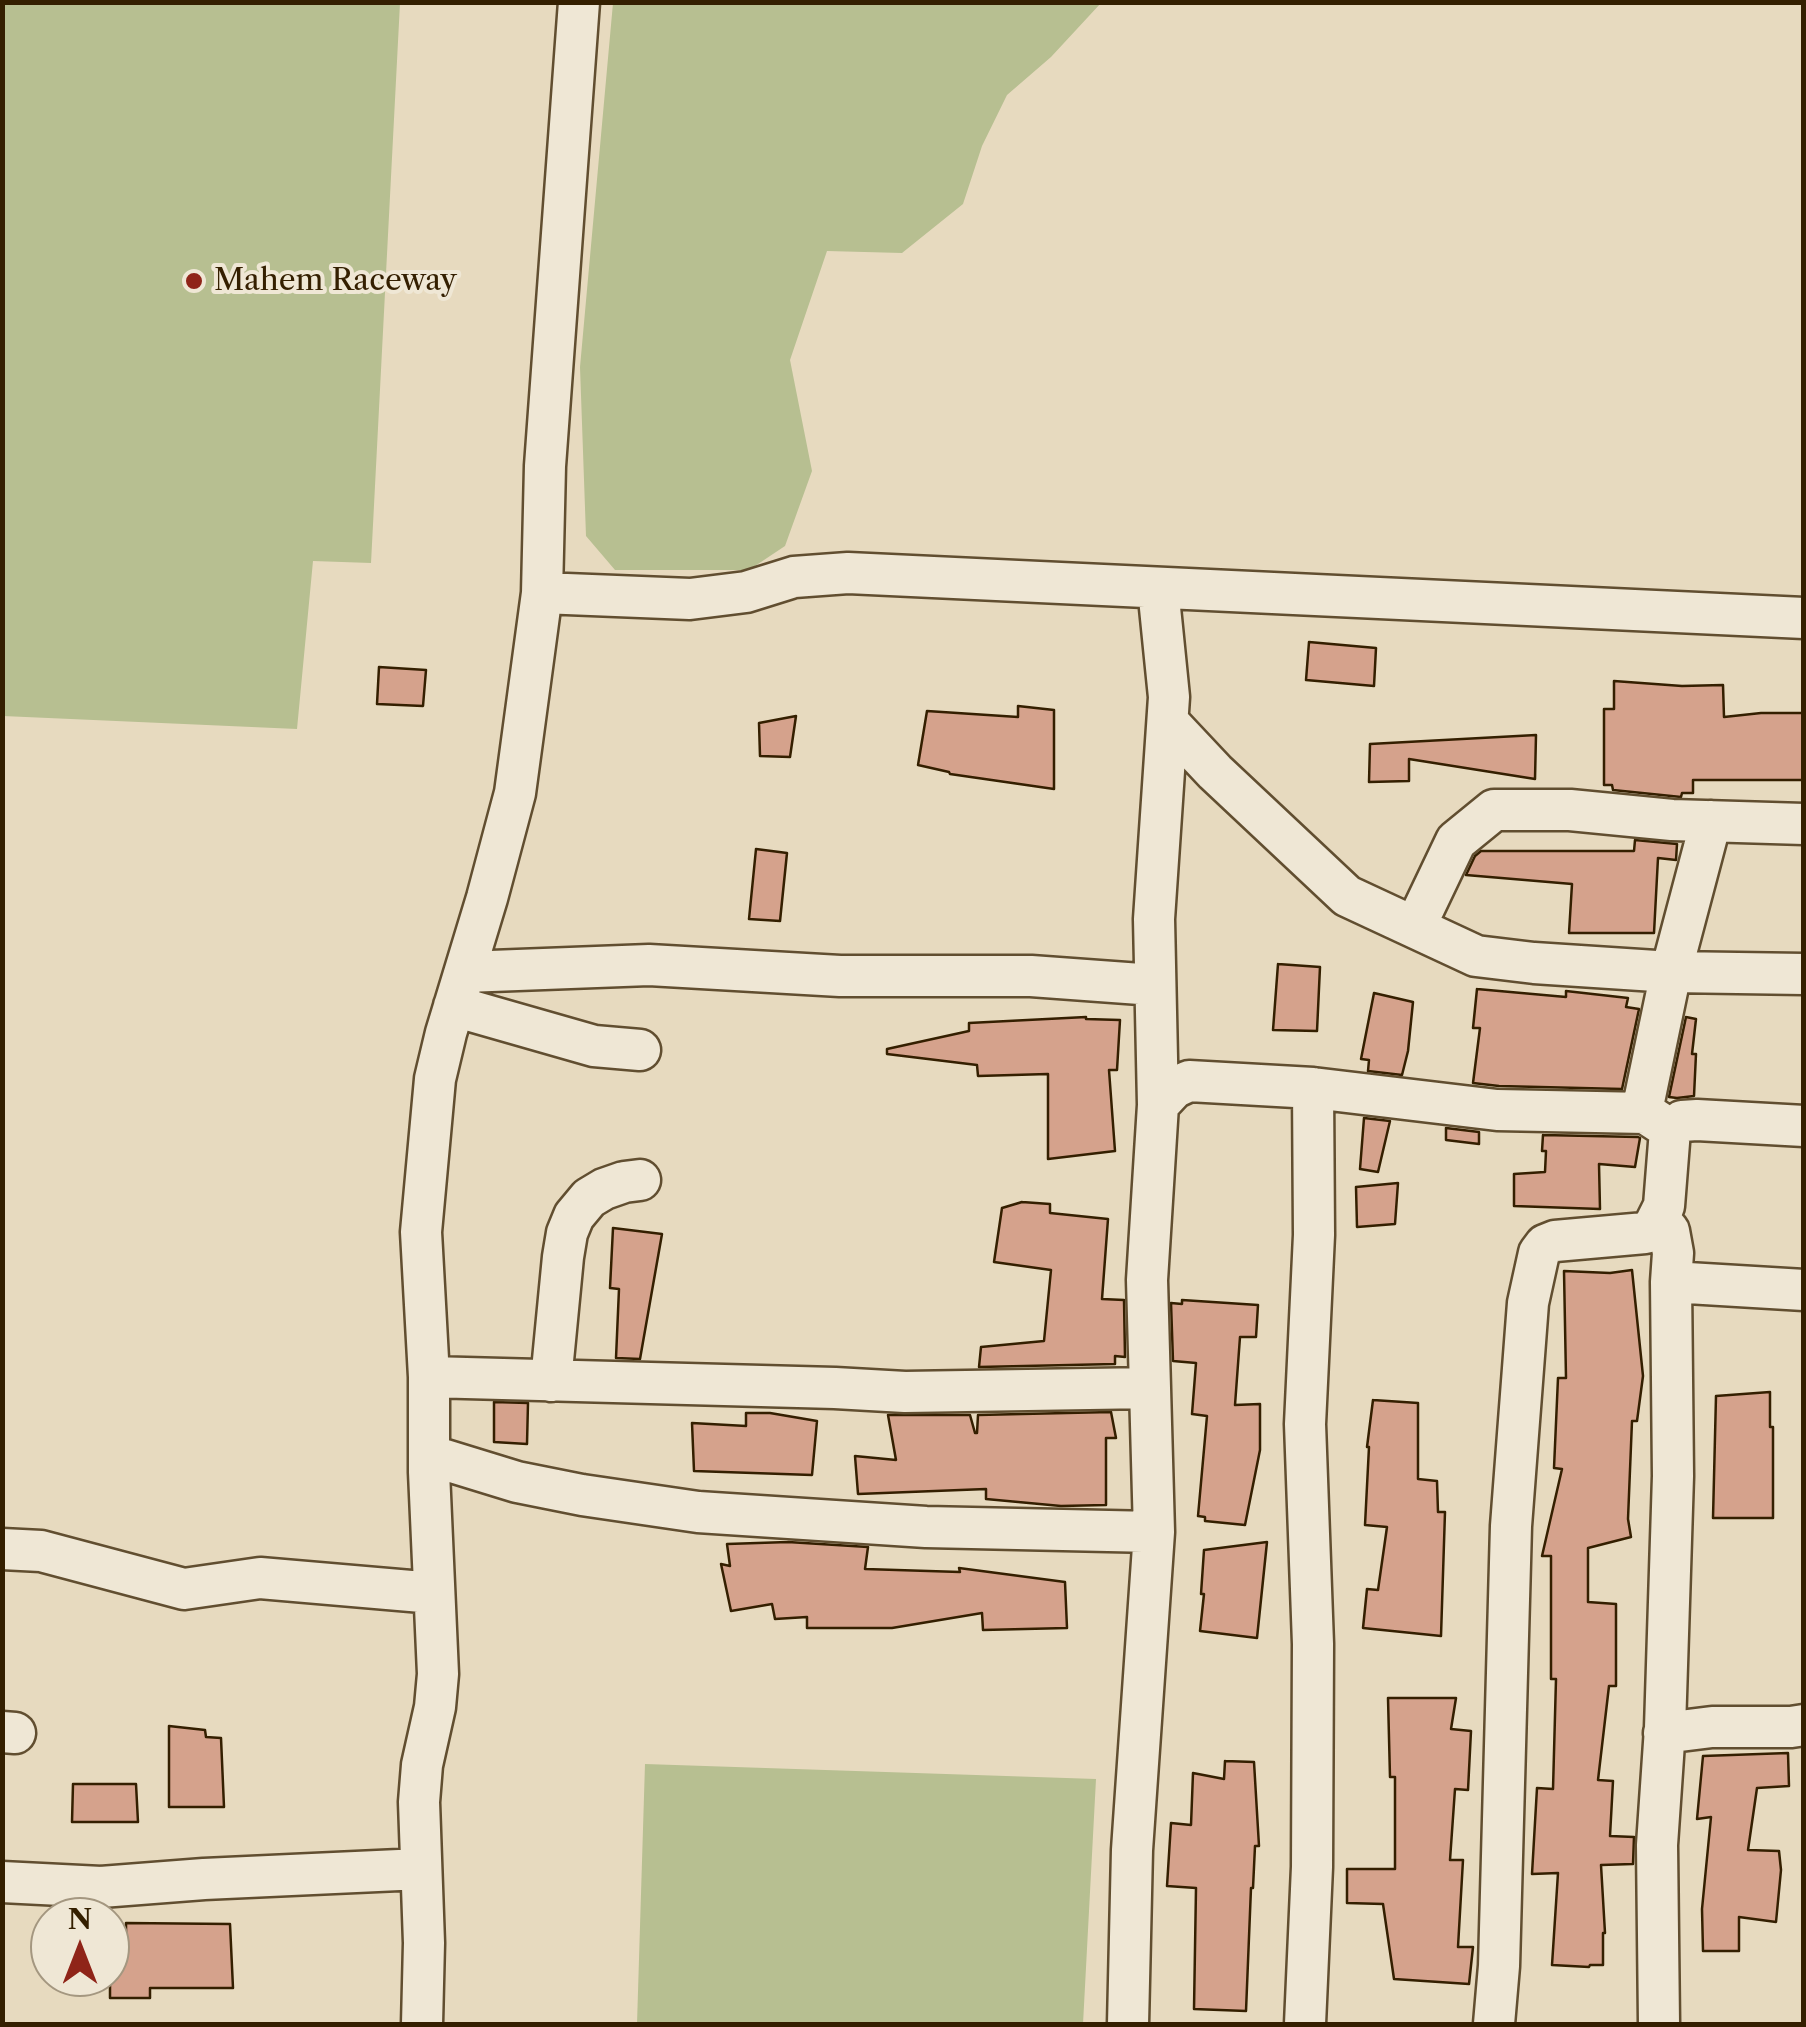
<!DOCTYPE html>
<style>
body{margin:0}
#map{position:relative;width:1806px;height:2027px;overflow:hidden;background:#e7dabf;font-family:"Libre Caslon Text",serif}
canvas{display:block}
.frame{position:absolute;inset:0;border:5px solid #341f00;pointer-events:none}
.north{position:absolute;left:30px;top:1897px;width:100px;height:100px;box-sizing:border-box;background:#efe7d5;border:2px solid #a49780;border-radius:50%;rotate:0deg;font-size:28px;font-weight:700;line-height:40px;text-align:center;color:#341f00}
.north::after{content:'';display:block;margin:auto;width:35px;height:45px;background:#8f2418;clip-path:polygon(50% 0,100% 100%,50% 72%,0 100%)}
</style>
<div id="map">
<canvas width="1806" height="2027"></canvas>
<div class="frame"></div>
<div class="north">N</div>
</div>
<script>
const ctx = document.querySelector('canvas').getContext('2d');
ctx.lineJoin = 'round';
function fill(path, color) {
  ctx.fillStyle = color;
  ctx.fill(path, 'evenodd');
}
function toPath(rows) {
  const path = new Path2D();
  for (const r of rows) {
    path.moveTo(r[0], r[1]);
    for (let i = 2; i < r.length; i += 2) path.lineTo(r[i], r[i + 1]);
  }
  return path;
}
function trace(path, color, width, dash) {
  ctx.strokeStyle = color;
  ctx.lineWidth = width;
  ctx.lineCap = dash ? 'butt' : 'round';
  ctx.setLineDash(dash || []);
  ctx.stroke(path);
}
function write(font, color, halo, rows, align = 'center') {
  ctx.font = font + ' "Libre Caslon Text",serif';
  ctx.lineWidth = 8;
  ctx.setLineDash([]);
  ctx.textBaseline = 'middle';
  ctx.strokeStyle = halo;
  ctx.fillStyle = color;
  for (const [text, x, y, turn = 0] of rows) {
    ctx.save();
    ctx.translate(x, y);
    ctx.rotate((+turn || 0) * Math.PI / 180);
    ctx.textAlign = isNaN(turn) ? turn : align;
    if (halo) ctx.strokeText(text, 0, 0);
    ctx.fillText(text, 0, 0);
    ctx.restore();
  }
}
fill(toPath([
 [3,2,400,3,371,563,313,561,297,729,3,716],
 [613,3,1101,3,1051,57,1007,95,982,146,963,204,902,253,827,251,790,360,812,471,785,546,749,570,615,570,586,536,580,367],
 [645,1764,1096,1779,1083,2024,637,2024]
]), '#b7bf91');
const building = toPath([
 [1309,642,1376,648,1374,686,1306,680,1309,642],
 [379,667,426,670,423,706,377,704,379,667],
 [1614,681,1682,686,1723,685,1724,717,1761,713,1804,713,1804,780,1693,780,1693,793,1682,793,1681,797,1613,790,1612,785,1604,785,1604,709,1614,709,1614,681],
 [1018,706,1054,710,1054,789,950,774,949,772,918,765,927,711,1018,717,1018,706],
 [796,716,790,757,760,756,759,723,796,716],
 [1536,735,1535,779,1409,759,1409,781,1369,782,1370,744,1536,735],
 [1635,840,1677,844,1676,860,1658,858,1654,933,1569,933,1572,884,1466,875,1475,856,1481,851,1634,851,1635,840],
 [756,849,787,853,780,921,749,919,756,849],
 [1278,964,1320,967,1317,1031,1273,1030,1278,964],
 [1477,989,1566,997,1566,991,1628,998,1626,1007,1639,1009,1622,1089,1499,1086,1473,1083,1480,1028,1473,1028,1477,989],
 [1374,993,1413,1002,1408,1051,1402,1075,1368,1071,1369,1060,1361,1059,1374,993],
 [1086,1017,1086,1019,1120,1020,1117,1070,1109,1070,1115,1151,1048,1159,1048,1074,978,1076,977,1065,887,1054,887,1049,969,1031,969,1023,1086,1017],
 [1686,1017,1696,1019,1692,1054,1696,1054,1694,1096,1677,1098,1669,1097,1686,1017],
 [1364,1118,1390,1121,1378,1172,1360,1169,1364,1118],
 [1446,1128,1479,1132,1479,1144,1446,1140,1446,1128],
 [1543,1135,1638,1137,1640,1138,1635,1167,1599,1164,1600,1209,1514,1206,1514,1174,1545,1172,1546,1151,1542,1151,1543,1135],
 [1398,1183,1395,1224,1357,1227,1356,1187,1398,1183],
 [1022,1202,1050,1204,1050,1213,1108,1219,1102,1299,1124,1300,1125,1357,1115,1356,1115,1364,979,1367,981,1347,1044,1341,1051,1270,994,1262,1002,1208,1022,1202],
 [613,1228,662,1234,640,1359,616,1358,619,1289,610,1288,613,1228],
 [1632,1270,1643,1376,1637,1421,1632,1421,1628,1519,1631,1537,1588,1548,1588,1602,1616,1604,1616,1686,1609,1686,1598,1780,1613,1781,1610,1836,1634,1837,1633,1864,1601,1865,1605,1933,1603,1933,1603,1965,1590,1965,1589,1967,1552,1965,1558,1873,1532,1874,1537,1788,1553,1789,1556,1679,1551,1679,1551,1556,1542,1556,1562,1469,1554,1468,1558,1378,1566,1378,1564,1271,1610,1273,1632,1270],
 [1182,1300,1258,1305,1256,1337,1240,1337,1235,1405,1260,1404,1260,1450,1245,1525,1205,1521,1205,1517,1198,1516,1207,1416,1192,1414,1196,1363,1173,1361,1171,1303,1182,1304,1182,1300],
 [1770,1392,1770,1427,1773,1427,1773,1518,1713,1518,1716,1396,1770,1392],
 [1373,1400,1418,1403,1418,1479,1437,1481,1438,1512,1445,1512,1441,1636,1363,1628,1367,1589,1378,1590,1387,1527,1365,1525,1369,1447,1367,1447,1373,1400],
 [494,1402,528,1403,527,1444,494,1442,494,1402],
 [1111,1412,1116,1438,1106,1438,1106,1505,1061,1506,986,1499,986,1489,858,1494,855,1456,896,1460,888,1415,970,1415,975,1433,977,1433,978,1415,1111,1412],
 [746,1413,770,1413,817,1421,812,1475,694,1471,692,1423,746,1426,746,1413],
 [788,1542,868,1547,865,1569,960,1572,959,1568,1065,1582,1067,1628,983,1630,982,1613,892,1628,807,1628,807,1617,775,1619,772,1604,731,1611,721,1564,730,1566,727,1544,788,1542],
 [1267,1542,1257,1638,1200,1631,1204,1594,1201,1594,1204,1550,1267,1542],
 [1388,1698,1456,1698,1451,1729,1471,1731,1468,1790,1455,1789,1450,1860,1463,1860,1458,1947,1473,1947,1469,1984,1394,1979,1383,1904,1347,1903,1347,1869,1395,1869,1395,1777,1390,1777,1388,1698],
 [169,1726,205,1730,206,1737,221,1738,224,1807,169,1807,169,1726],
 [1788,1753,1789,1786,1757,1788,1748,1850,1779,1851,1781,1870,1776,1922,1739,1917,1739,1951,1703,1951,1702,1909,1711,1817,1697,1819,1703,1756,1788,1753],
 [1225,1761,1254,1762,1259,1846,1255,1846,1253,1888,1251,1888,1246,2011,1194,2009,1196,1888,1167,1886,1171,1823,1191,1825,1193,1773,1224,1779,1225,1761],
 [73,1784,136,1784,138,1822,72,1822,73,1784],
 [126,1923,230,1924,233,1988,150,1988,150,1998,110,1998,110,1938,126,1938,126,1923]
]);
fill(building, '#d5a28c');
trace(building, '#341f00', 2.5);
const minor = toPath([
 [542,593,690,599,746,592,794,577,848,573,1804,618],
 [1168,722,1215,772,1347,896,1476,956,1534,963,1671,972,1804,974],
 [1415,927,1456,841,1494,810,1570,810,1672,820,1804,824],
 [465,972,649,965,840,976,1031,976,1154,985],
 [454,1006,594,1046,640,1050],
 [1158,1105,1174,1088,1189,1081,1313,1088,1497,1110,1645,1113],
 [1665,1126,1642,1111,1671,972,1711,821],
 [1659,1219,1669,1231,1673,1253,1671,1282,1673,1476,1665,1728,1657,1845,1659,2024],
 [1671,1282,1804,1290],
 [429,1377,835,1388,905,1392,1150,1388],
 [551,1381,563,1257,567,1233,574,1216,589,1198,604,1189,624,1182,640,1180],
 [429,1455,517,1482,582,1495,698,1512,926,1527,1154,1532],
 [2,1549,41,1551,184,1589,260,1578,434,1593],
 [2,1732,15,1733],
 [1664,1733,1712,1727,1791,1727,1804,1725],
 [2,1882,101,1887,204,1879,421,1869],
 [422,2024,424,1943,419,1802,422,1765,435,1707,438,1674,429,1472,429,1377,421,1232,435,1079,446,1033,487,898,515,793,542,593,545,466,579,2],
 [1128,2024,1132,1850,1154,1532,1147,1280,1158,1105,1154,919,1169,697,1158,588],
 [1305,2024,1312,1867,1313,1644,1305,1424,1314,1235,1313,1088],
 [1494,2024,1499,1966,1511,1526,1528,1303,1539,1253,1545,1245,1555,1241,1645,1233,1654,1226,1664,1206,1670,1130,1682,1121,1697,1120,1804,1126]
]);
trace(minor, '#614e30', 45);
trace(minor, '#efe7d5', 40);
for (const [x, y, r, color] of [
 [194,281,10,"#8f2418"]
]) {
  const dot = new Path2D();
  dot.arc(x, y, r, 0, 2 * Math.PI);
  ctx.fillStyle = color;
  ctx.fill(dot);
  trace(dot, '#efe7d5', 4);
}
write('30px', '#341f00', '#efe7d5', [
 ["Mahem Raceway",214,281]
], 'left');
</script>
